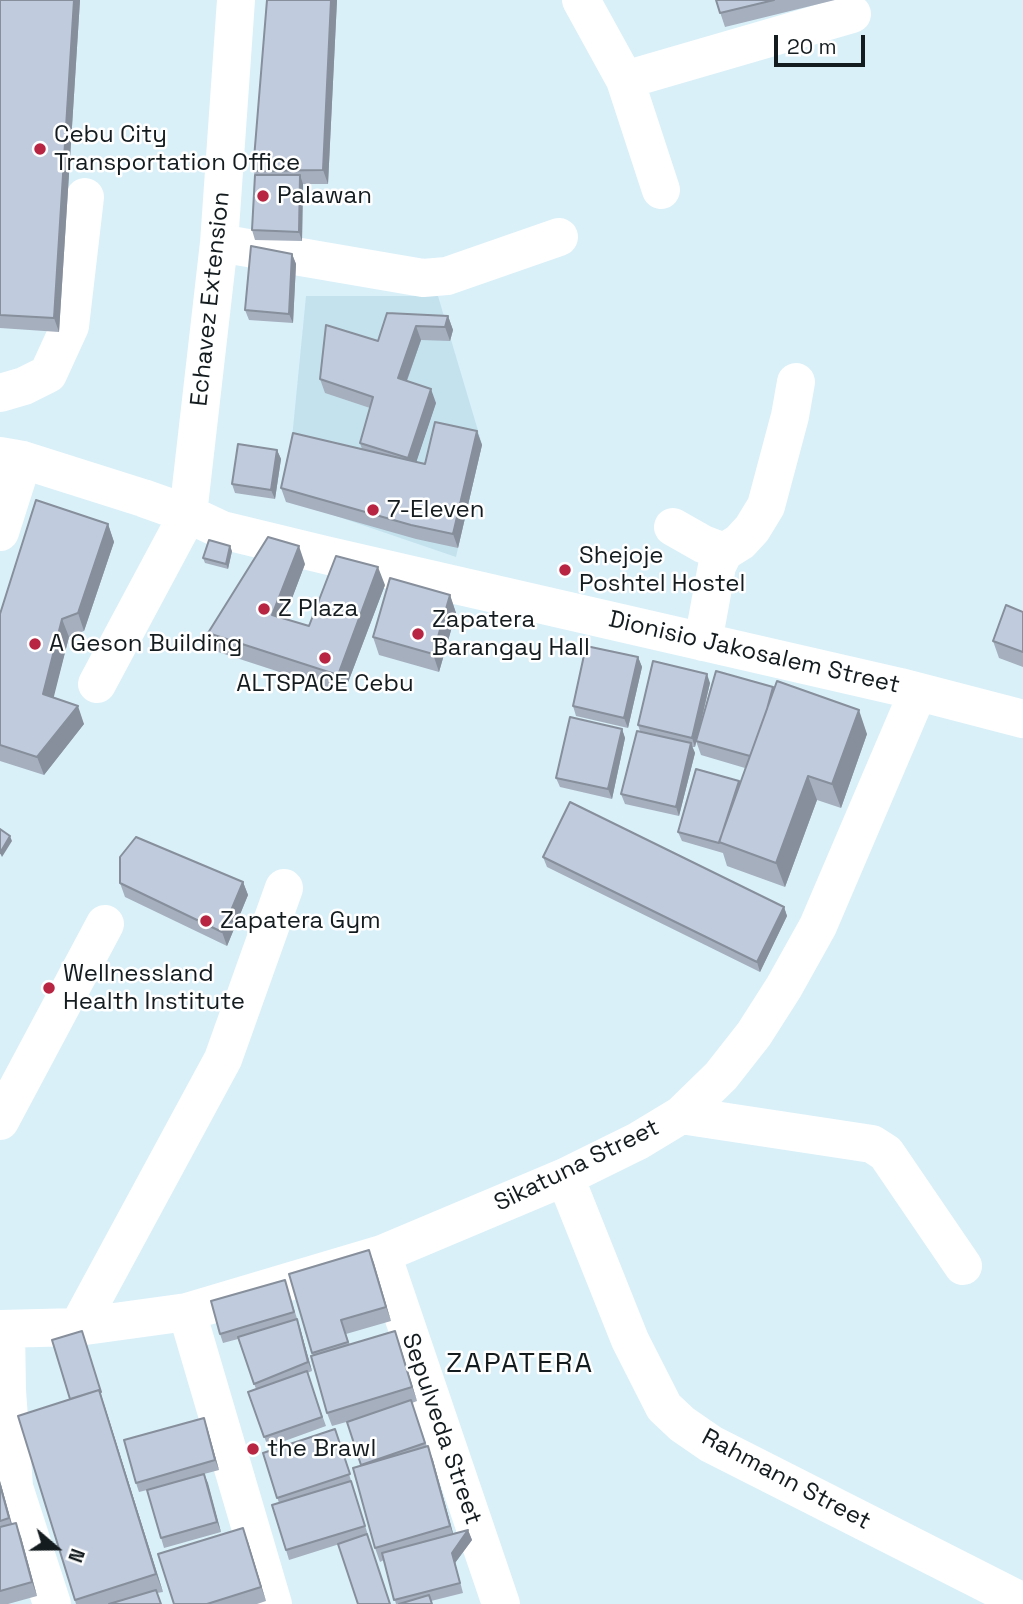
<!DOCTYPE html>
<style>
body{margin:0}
#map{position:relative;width:1023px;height:1604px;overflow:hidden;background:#d9f0f9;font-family:"Space Grotesk",sans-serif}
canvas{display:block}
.north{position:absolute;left:21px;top:1513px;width:70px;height:70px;-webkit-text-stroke:5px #fff;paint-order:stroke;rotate:110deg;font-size:19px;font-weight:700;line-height:28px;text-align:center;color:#141c1f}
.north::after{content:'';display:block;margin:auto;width:24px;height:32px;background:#141c1f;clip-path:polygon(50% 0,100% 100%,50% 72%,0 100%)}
.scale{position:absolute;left:774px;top:35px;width:91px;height:32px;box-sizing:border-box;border:4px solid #141c1f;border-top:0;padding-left:9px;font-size:21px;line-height:24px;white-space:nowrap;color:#141c1f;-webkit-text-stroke:5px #fff;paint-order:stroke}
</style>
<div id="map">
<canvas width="1023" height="1604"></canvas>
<div class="north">N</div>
<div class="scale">20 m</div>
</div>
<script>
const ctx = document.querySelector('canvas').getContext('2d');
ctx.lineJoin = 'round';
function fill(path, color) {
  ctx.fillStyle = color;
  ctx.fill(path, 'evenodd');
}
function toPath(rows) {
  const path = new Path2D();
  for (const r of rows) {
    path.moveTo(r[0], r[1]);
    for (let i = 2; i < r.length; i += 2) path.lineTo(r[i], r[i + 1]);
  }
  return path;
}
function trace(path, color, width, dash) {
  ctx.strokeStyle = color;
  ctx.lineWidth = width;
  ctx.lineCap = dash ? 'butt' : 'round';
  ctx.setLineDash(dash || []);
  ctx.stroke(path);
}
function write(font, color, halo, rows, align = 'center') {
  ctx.font = font + ' "Space Grotesk",sans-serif';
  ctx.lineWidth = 5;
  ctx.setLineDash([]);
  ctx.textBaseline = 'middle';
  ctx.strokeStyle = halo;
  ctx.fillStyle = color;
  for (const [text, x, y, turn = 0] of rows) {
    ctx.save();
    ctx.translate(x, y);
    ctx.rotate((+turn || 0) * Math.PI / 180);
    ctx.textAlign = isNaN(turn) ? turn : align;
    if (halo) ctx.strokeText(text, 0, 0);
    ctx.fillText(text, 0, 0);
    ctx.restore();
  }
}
fill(toPath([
 [306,296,438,296,482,444,456,557,286,499]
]), '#c4e2ed');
trace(toPath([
 [581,0,625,80,661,190],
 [625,80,852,14],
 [219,243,423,278,447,276,559,237],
 [0,393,24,386,48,374,70,326,85,197],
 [0,456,23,460,143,498,188,514,222,530,325,555,900,687,1023,719],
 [673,527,703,544,724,552],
 [0,532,23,460],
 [703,642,717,566,724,552,740,542,752,529,766,506,790,416,796,382],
 [97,684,188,514,219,243,236,0],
 [681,1115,872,1144,886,1153,963,1266],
 [0,1121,105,924],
 [565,1177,630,1340,664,1407,682,1424,711,1444,1023,1602],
 [382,1254,501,1604],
 [187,1312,273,1604],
 [78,1327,223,1059,284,888],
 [0,1329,78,1327,187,1312,382,1254,565,1177,638,1141,681,1115,721,1076,754,1034,784,987,818,926,918,692],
 [6,1330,7,1391,14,1487,52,1604]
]), '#fff', 38);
fill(toPath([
 [0,0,80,0,59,332,0,328],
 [267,0,337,0,328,184,303,184,302,241,255,240,252,230,255,175,253,171],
 [716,0,835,0,725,27],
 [292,254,296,264,293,323,249,320,245,310],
 [387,313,448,316,453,330,450,341,421,340,407,381,436,403,416,462,425,464,477,431,482,445,458,548,416,539,286,502,281,488,362,449,360,443,370,408,325,393,320,379,378,341],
 [277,450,281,459,275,499,235,493,232,484],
 [108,524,114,542,84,631,69,637,53,697,84,724,44,775,0,761,0,614],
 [232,551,228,569,205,563,203,558],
 [305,564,284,619,309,626,385,585,344,693,215,651,208,633],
 [450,595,456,613,439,672,379,655,373,637],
 [1023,612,1023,667,999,658,993,641],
 [638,657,642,667,628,728,576,716,573,706],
 [710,683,698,735,773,687,774,689,867,734,841,808,817,800,785,887,727,866,723,853,682,841,678,832,740,784,745,768,701,755,696,741,695,747,692,747,695,753,679,816,625,804,621,794,640,731,638,725],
 [622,729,625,738,612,799,560,787,556,778],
 [543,857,784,907,787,916,760,972,547,867],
 [243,882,248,895,227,946,125,897,120,883],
 [369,1250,391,1321,346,1334,350,1345,395,1331,417,1401,412,1403,427,1447,433,1460,453,1534,468,1530,472,1540,455,1563,463,1593,431,1601,432,1604,396,1604,384,1560,380,1562,375,1548,361,1465,357,1419,332,1426,327,1413,313,1356,289,1274],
 [285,1280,300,1328,312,1371,307,1373,326,1426,268,1447,248,1392,256,1389,238,1339,223,1343,220,1334],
 [85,1340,103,1401,163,1592,157,1593,161,1604,76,1604,18,1416,70,1399],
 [207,1427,219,1470,204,1474,221,1532,164,1548,147,1490,139,1492,136,1483],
 [335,1429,368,1535,289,1560,286,1550,279,1503,263,1453],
 [0,1481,12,1524,21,1537,37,1596,8,1604,0,1604],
 [248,1542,266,1601,257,1604,174,1604]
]), '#a5afbe');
fill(toPath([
 [74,0,80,0,59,332,54,318],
 [331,0,337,0,328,184,323,170],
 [300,175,303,184,302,241,299,232],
 [292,254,296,264,293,323,289,314],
 [448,316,453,330,450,341,445,327],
 [416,326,421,340,403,391,398,378],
 [431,389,436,403,413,472,408,458],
 [477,431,482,445,458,548,453,534],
 [277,450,281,459,275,499,271,490],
 [108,524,114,542,84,631,78,613],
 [230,546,232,551,228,569,226,564],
 [299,546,305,564,279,633,272,615],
 [378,567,385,585,344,693,338,675],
 [450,595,456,613,439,672,433,654],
 [62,619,69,637,50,712,43,694],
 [638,657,642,667,628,728,624,718],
 [707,674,710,683,695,747,692,738],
 [78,706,84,724,44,775,37,757],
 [859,710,867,734,841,808,832,784],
 [622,729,625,738,612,799,608,789],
 [691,743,695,753,679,816,676,807],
 [808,776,817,800,785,887,776,863],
 [10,836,12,841,2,857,0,853],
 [243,882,248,895,227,946,222,932],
 [784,907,787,916,760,972,757,962],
 [369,1250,374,1263,391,1321,386,1307],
 [297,1319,300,1328,312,1371,308,1362],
 [395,1331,400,1345,417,1401,412,1387],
 [99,1390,105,1407,163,1592,156,1574],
 [204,1418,207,1427,219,1470,215,1460],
 [428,1446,433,1460,455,1540,450,1526],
 [204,1474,208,1483,221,1532,217,1522],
 [0,1481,14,1532,9,1518,0,1485],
 [16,1523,21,1537,37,1596,32,1582],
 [243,1528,248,1542,266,1601,261,1587],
 [468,1530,472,1540,455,1563,463,1593,452,1553]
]), '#868f9b');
const building = toPath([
 [0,0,74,0,54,318,0,315,0,0],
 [267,0,331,0,323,170,253,171,267,0],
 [716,0,774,0,720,13,716,0],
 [255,175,300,175,299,232,252,230,255,175],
 [251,246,292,254,289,314,245,310,251,246],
 [387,313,448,316,445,327,416,326,398,378,431,389,408,458,360,443,373,397,320,379,326,325,378,341,387,313],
 [435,422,477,431,453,534,411,525,281,488,293,433,425,464,435,422],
 [238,444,277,450,271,490,232,484,238,444],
 [36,500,108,524,78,613,62,619,43,694,78,706,37,757,0,745,0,614,36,500],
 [268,537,299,546,272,615,309,626,336,556,378,567,338,675,208,633,268,537],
 [209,540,230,546,226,564,203,558,209,540],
 [390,578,450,595,433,654,373,637,390,578],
 [1006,605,1023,612,1023,652,993,641,1006,605],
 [586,646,638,657,624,718,573,706,586,646],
 [653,661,707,674,692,738,638,725,653,661],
 [716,671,773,687,767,709,750,756,696,741,716,671],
 [777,681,859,710,832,784,808,776,776,863,719,842,777,681],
 [570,717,622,729,608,789,556,778,570,717],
 [637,731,691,743,676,807,621,794,637,731],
 [696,769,739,781,719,843,678,832,696,769],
 [570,802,784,907,757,962,543,857,570,802],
 [0,829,10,836,0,853,0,829],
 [136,837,243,882,222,932,120,883,120,857,136,837],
 [369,1250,386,1307,341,1320,348,1342,312,1353,289,1274,369,1250],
 [285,1280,294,1312,220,1334,211,1301,285,1280],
 [297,1319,308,1362,254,1384,238,1337,297,1319],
 [82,1331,101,1392,99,1390,70,1399,52,1340,82,1331],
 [395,1331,412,1387,327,1413,311,1356,395,1331],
 [307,1371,322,1417,264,1437,248,1392,307,1371],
 [99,1390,156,1574,75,1600,18,1416,99,1390],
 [411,1400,425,1443,361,1465,347,1422,411,1400],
 [204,1418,215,1460,136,1483,124,1440,204,1418],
 [335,1429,350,1474,277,1498,263,1453,335,1429],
 [428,1446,450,1526,375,1548,353,1468,428,1446],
 [204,1474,217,1522,161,1538,147,1490,204,1474],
 [351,1481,365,1526,286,1550,272,1505,351,1481],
 [0,1485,9,1518,0,1521,0,1485],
 [16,1523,32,1582,0,1591,0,1527,16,1523],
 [243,1528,261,1587,207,1604,174,1604,158,1554,243,1528],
 [468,1530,452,1553,460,1583,394,1600,382,1553,468,1530],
 [367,1534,390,1604,358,1604,338,1544,367,1534],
 [156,1590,161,1604,109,1604,156,1590],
 [429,1595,432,1604,399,1604,429,1595]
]);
fill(building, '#c0ccdd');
trace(building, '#868f9b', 2);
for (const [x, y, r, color] of [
 [40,149,7,"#b72543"],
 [263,196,7,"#b72543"],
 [373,510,7,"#b72543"],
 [565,570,7,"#b72543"],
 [264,609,7,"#b72543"],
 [418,634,7,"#b72543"],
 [35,644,7,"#b72543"],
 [325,658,7,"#b72543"],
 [206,921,7,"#b72543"],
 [49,988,7,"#b72543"],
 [253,1449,7,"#b72543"]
]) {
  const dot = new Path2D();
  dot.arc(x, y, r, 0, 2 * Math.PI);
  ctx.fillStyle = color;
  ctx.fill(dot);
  trace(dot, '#fff', 2.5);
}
write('24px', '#141c1f', '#fff', [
 ["Cebu City",54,135],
 ["Transportation Office",54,163],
 ["Palawan",277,196],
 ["7-Eleven",387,510],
 ["Shejoje",579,556],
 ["Poshtel Hostel",579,584],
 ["Z Plaza",278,609],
 ["Zapatera",432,620],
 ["Barangay Hall",432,648],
 ["A Geson Building",49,644],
 ["ALTSPACE Cebu",325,684,"center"],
 ["Zapatera Gym",220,921],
 ["Wellnessland",63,974],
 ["Health Institute",63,1002],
 ["the Brawl",267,1449]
], 'left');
write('24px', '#141c1f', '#fff', [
 ["Echavez Extension",211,299,-84],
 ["Dionisio Jakosalem Street",754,653,13],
 ["Sikatuna Street",577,1166,-26],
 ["Sepulveda Street",441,1429,71],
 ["Rahmann Street",786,1480,28]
]);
ctx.letterSpacing = '2px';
write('28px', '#141c1f', '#fff', [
 ["ZAPATERA",520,1364]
]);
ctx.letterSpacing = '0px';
</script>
